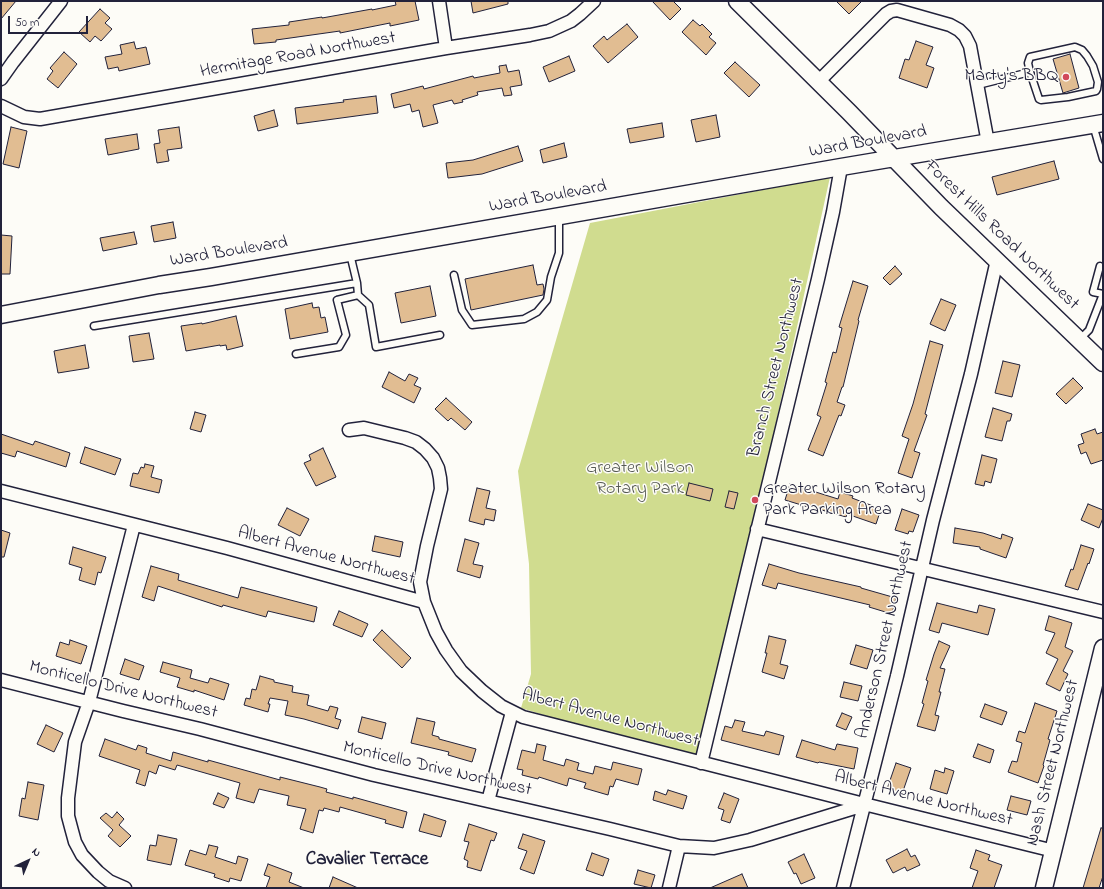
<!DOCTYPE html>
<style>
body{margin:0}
#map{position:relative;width:1104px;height:889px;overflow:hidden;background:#fdfcf7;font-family:"Indie Flower",sans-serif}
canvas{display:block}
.frame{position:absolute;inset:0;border:2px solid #22223b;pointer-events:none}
.north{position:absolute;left:8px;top:841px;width:40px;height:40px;-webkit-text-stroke:3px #fdfcf7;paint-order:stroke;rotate:44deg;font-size:11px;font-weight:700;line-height:16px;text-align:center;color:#22223b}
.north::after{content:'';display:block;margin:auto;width:14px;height:18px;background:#22223b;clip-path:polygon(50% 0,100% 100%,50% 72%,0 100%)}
.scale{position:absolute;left:8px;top:16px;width:80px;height:18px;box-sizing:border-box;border:2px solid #22223b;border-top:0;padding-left:5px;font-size:12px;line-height:14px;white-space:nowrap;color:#22223b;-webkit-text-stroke:3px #fdfcf7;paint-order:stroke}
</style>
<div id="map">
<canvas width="1104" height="889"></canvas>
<div class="frame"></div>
<div class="north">N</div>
<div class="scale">50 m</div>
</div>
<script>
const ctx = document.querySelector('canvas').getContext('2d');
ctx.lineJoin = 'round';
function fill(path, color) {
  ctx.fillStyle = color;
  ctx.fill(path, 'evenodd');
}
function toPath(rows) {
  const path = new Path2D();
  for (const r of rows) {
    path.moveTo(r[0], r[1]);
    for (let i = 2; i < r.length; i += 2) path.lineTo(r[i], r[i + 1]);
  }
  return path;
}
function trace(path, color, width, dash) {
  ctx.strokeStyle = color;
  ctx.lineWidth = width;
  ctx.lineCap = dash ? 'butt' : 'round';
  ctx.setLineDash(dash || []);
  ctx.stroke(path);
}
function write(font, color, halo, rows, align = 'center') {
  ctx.font = font + ' "Indie Flower",sans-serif';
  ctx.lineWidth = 3;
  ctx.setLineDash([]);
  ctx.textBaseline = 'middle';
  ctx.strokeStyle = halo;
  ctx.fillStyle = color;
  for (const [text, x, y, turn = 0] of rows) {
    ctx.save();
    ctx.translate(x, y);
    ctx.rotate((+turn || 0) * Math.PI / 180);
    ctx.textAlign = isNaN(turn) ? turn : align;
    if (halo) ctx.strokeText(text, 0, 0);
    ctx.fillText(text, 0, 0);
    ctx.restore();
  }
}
fill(toPath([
 [830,177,701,763,521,708,531,674,529,564,518,471,590,223]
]), '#d0dc8f');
const building = toPath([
 [1,1,16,1,1,19,1,1],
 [395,1,415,1,419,20,390,26,390,23,340,33,340,31,276,40,276,42,254,44,252,29,289,25,289,22,322,17,322,18,372,9,372,10,396,5,395,1],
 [471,1,508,1,508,4,473,13,471,1],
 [652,1,673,1,681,9,670,20,652,1],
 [836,1,862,1,849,14,836,1],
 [100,9,110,18,105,23,112,29,101,41,95,36,90,42,79,32,100,9],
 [693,20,700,26,702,24,712,34,709,37,716,43,706,55,682,32,693,20],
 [627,24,638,37,608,63,593,46,604,36,607,40,627,24],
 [916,41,933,47,926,65,934,68,927,88,899,78,905,59,909,60,916,41],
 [134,42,136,49,146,47,150,64,119,71,118,67,108,69,105,57,122,54,120,45,134,42],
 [64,52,77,64,58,88,47,79,53,71,50,68,64,52],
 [1070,54,1079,88,1063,93,1053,59,1070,54],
 [569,56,575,71,549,82,543,67,569,56],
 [735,62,760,85,749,97,724,73,735,62],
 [506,65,508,72,519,70,522,85,510,87,512,95,504,96,502,88,477,92,478,95,462,100,463,102,454,104,452,100,433,105,438,123,423,127,419,110,412,112,410,104,394,108,391,94,423,86,424,89,473,76,474,78,500,73,499,66,506,65],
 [376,96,378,113,297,124,295,108,344,102,343,100,376,96],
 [274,110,278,126,258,131,254,116,274,110],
 [716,115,720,137,696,142,691,120,716,115],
 [662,123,664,137,630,143,627,129,662,123],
 [11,127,27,131,19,168,3,164,11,127],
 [179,127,182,148,167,150,169,161,157,163,154,144,160,143,158,130,179,127],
 [137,134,139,149,108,155,105,139,137,134],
 [564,143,567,157,543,163,540,150,564,143],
 [518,146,523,161,482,174,448,178,446,163,473,160,518,146],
 [1054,161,1059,179,997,195,992,177,1054,161],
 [173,222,176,238,154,242,151,226,173,222],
 [134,232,137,244,103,251,100,238,134,232],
 [1,235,12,236,10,274,1,274,1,235],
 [533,265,537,285,543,284,544,289,543,295,471,310,465,279,533,265],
 [895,266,902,274,890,285,883,278,895,266],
 [853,281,868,286,858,320,859,321,843,387,842,387,837,402,845,405,841,416,839,415,823,456,808,450,821,417,817,415,827,383,825,382,833,352,836,353,842,328,839,327,853,281],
 [430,286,436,316,401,323,395,293,430,286],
 [941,299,956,305,945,331,930,324,941,299],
 [312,303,313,308,319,307,321,318,325,317,328,332,290,339,285,309,312,303],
 [236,316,243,346,227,350,226,345,220,346,220,345,186,351,181,326,202,323,202,324,236,316],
 [149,333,154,359,133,362,129,336,149,333],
 [930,341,943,345,925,414,927,415,914,451,920,453,912,478,898,473,909,439,902,436,913,404,930,341],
 [85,345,89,368,58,373,54,351,85,345],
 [1003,361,1020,365,1012,397,995,393,1003,361],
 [389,372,405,381,409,374,418,378,414,385,421,388,414,403,382,387,389,372],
 [1073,378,1083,388,1066,404,1056,394,1073,378],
 [446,398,472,422,465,430,451,418,448,421,435,409,446,398],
 [993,408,1012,414,1010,421,1007,421,1002,441,985,437,993,408],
 [195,412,206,415,201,432,190,429,195,412],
 [1095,429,1097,434,1103,432,1103,460,1091,464,1086,452,1081,454,1078,445,1084,443,1081,434,1095,429],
 [1,434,33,445,35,441,70,453,66,467,17,451,15,457,1,453,1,434],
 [85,447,121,459,115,475,80,463,85,447],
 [323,448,336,477,316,486,304,463,311,460,309,455,323,448],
 [982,455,997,459,991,483,985,481,984,486,975,484,982,455],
 [145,464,154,466,151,477,162,480,159,493,130,486,133,473,138,474,141,467,144,468,145,464],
 [689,483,713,489,710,501,686,495,689,483],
 [790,484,838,499,840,492,853,496,852,498,881,509,876,524,847,514,846,517,808,506,808,507,785,500,790,484],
 [477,488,490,491,486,508,496,510,494,521,485,519,484,525,469,521,477,488],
 [729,491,738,493,734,509,725,507,729,491],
 [1088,504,1103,510,1103,518,1099,528,1081,520,1088,504],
 [287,508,309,519,300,536,278,525,287,508],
 [902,509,919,515,913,532,909,531,908,534,895,530,902,509],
 [955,528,983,533,1001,539,1002,534,1013,538,1006,558,980,549,980,547,953,543,955,528],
 [1,530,10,533,4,557,1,557,1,530],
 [375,536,403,542,400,557,372,551,375,536],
 [465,539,479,543,473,564,483,566,480,578,457,571,465,539],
 [1081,545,1094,549,1089,564,1088,563,1078,590,1065,586,1071,569,1073,570,1081,545],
 [73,547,106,557,101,573,98,572,95,585,79,580,82,568,69,564,73,547],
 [769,564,799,573,861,587,861,588,896,598,892,614,869,607,870,605,778,583,776,589,762,585,769,564],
 [151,566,179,574,178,580,238,598,241,587,317,607,314,622,268,611,266,617,223,605,222,607,158,586,154,601,142,597,151,566],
 [937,603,977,613,979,605,995,609,988,635,942,623,939,633,929,630,937,603],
 [339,611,368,624,362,637,333,625,339,611],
 [1049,616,1072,623,1065,647,1073,651,1063,671,1068,674,1060,691,1046,684,1058,659,1046,653,1055,633,1045,630,1049,616],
 [382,630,411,658,402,668,373,640,382,630],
 [769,636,786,640,780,664,788,666,784,679,762,672,767,653,765,653,769,636],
 [70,640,87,646,81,664,56,656,60,642,69,645,70,640],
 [939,641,950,646,940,668,945,669,939,692,941,692,935,715,939,716,935,731,917,726,924,704,922,703,928,681,926,680,934,654,939,641],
 [856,645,873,650,867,669,850,664,856,645],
 [125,659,144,666,139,680,120,674,125,659],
 [163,662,192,670,190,678,208,683,210,678,229,684,224,700,194,690,194,692,177,687,180,678,160,672,163,662],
 [260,676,274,680,274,682,293,686,292,692,309,695,307,705,328,711,330,706,338,708,335,718,341,720,338,729,304,719,285,715,288,701,270,698,268,704,270,704,268,712,244,705,246,698,250,699,252,689,256,690,260,676],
 [844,682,862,686,858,701,840,697,844,682],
 [1035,703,1057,711,1048,739,1050,740,1043,765,1044,766,1038,783,1008,772,1012,761,1017,762,1022,743,1016,741,1019,731,1025,733,1035,703],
 [985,704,1007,712,1002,725,980,717,985,704],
 [842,713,852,717,846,730,836,726,842,713],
 [362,717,386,723,382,739,358,732,362,717],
 [417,718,435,722,432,735,439,737,439,739,476,749,472,762,448,755,449,752,411,743,417,718],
 [735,720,745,722,742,731,764,736,766,731,784,736,779,755,721,740,725,726,732,728,735,720],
 [46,725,63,733,54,752,37,744,46,725],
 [105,739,136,750,138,745,147,748,146,753,171,761,173,752,208,762,208,760,280,780,280,777,320,787,327,789,326,792,353,799,353,797,407,812,403,828,385,823,386,820,340,807,339,812,324,808,323,811,319,810,313,833,300,829,306,809,287,805,289,796,259,789,254,803,236,798,240,783,177,765,175,770,159,765,156,774,149,771,145,786,136,783,140,770,99,756,105,739],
 [802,740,835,750,837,744,858,748,854,769,819,762,818,763,796,757,802,740],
 [537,744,546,746,543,760,564,766,566,759,579,763,577,770,593,774,595,766,611,770,613,762,642,769,638,785,616,779,613,787,610,786,608,795,584,788,586,783,569,778,567,786,539,777,538,779,522,775,523,770,517,769,522,750,535,753,537,744],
 [978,744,994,750,990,763,973,757,978,744],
 [896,763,911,768,902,794,887,789,896,763],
 [945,768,954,771,947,794,930,789,935,770,944,773,945,768],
 [28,782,44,785,38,820,19,816,22,798,25,799,28,782],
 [668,790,687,796,683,809,653,800,655,791,666,795,668,790],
 [218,793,229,798,224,808,213,804,218,793],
 [724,793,739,799,730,823,721,820,724,810,718,808,724,793],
 [1011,796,1031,801,1027,815,1007,810,1011,796],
 [117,812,124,819,119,825,131,836,120,847,108,836,113,830,100,818,106,813,112,818,117,812],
 [424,814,446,821,441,837,419,831,424,814],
 [469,824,497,833,494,841,491,840,481,871,467,867,468,861,464,859,469,842,464,841,469,824],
 [1101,828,1103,828,1103,876,1099,888,1083,888,1101,828],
 [523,834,545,841,534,874,520,869,527,851,518,848,523,834],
 [158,835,177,839,171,865,147,860,150,845,156,846,158,835],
 [209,845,218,847,215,857,236,864,238,856,248,859,241,881,230,878,229,882,214,877,215,874,185,865,190,850,206,855,209,845],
 [907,849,911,857,915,855,920,865,907,871,905,867,893,873,886,860,907,849],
 [976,850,990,855,988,860,1002,865,994,888,972,888,978,871,970,868,976,850],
 [592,853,609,859,603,876,586,870,592,853],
 [804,854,815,878,801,884,796,873,794,874,788,862,804,854],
 [268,864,292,873,289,882,304,888,266,888,270,877,264,875,268,864],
 [638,870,655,875,651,888,634,884,638,870],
 [742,874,748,888,710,888,742,874],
 [333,877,358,888,329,888,333,877]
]);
fill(building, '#e1bd92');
trace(building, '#22223b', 1);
const lane = toPath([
 [978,85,1030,72,1028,63,1030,57,1075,47,1082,50,1087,56,1093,66,1098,82,1097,89,1096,91,1068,97,1041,100,1039,99,1030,72],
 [1093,125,1103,159],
 [454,275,462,310,472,325,524,319,537,312,547,300,551,277,559,253,559,217],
 [358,295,369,305,376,347,440,335],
 [94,326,357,283,350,254],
 [1079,340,1089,330,1103,294,1093,292,1100,266],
 [296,354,339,347,346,335,337,300,358,295,357,283]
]);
const street = toPath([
 [439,1,446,48],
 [1,79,13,62,61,1],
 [818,82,886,14,891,11,897,10,950,25,959,30,965,36,970,46,988,143],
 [1,106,24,117,40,119,446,48,530,35,549,31,571,21,580,14,594,1],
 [349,430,364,428,405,438,416,442,425,449,433,458,438,468,440,478,441,489,427,546,420,582,424,602],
 [1,491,227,548,424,602,436,632,446,650,461,671,482,691,501,706,523,717,864,804,1054,851],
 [757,529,1103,612],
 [1,680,123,711,200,729,374,775,610,829,679,846,714,848,750,840,864,805],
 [701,763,818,279,833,212,841,167],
 [488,801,512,712],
 [125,888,109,881,98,872,82,855,75,842,72,831,68,816,68,798,75,742,89,702,134,525],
 [669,888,679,846],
 [843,888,897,676,933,520,971,374,997,260]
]);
const secondary = toPath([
 [737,1,849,112,941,207,1103,363],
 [1,315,159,285,211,277,841,167,1103,123],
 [1044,888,1103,648]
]);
trace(lane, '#22223b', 9);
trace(street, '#22223b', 15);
trace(secondary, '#22223b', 19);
trace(lane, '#fdfcf7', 6);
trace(street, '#fdfcf7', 12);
trace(secondary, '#fdfcf7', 16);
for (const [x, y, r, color] of [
 [1066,77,4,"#d1495b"],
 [755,500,4,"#d1495b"]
]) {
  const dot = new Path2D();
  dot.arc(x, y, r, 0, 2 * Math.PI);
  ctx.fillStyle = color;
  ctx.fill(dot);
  trace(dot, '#fdfcf7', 1.5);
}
write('18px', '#22223b', '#fdfcf7', [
 ["Hermitage Road Northwest",298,56,-10],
 ["Ward Boulevard",868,143,-10],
 ["Ward Boulevard",548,198,-10],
 ["Forest Hills Road Northwest",1001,236,44],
 ["Ward Boulevard",229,253,-9],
 ["Branch Street Northwest",777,368,-76],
 ["Albert Avenue Northwest",326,557,15],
 ["Anderson Street Northwest",886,640,-77],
 ["Monticello Drive Northwest",123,691,14],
 ["Albert Avenue Northwest",610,719,15],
 ["Nash Street Northwest",1054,763,-76],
 ["Monticello Drive Northwest",437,770,13],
 ["Albert Avenue Northwest",923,800,14]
]);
write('18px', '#22223b', '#fdfcf7', [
 ["Marty's BBQ",1058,77],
 ["Greater Wilson Rotary",763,490,"left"],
 ["Park Parking Area",763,511,"left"]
], 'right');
write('18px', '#565a54', '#fdfcf7', [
 ["Greater Wilson",640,469],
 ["Rotary Park",640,490]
]);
write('bold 19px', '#22223b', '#fdfcf7', [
 ["Cavalier Terrace",367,861]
]);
</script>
